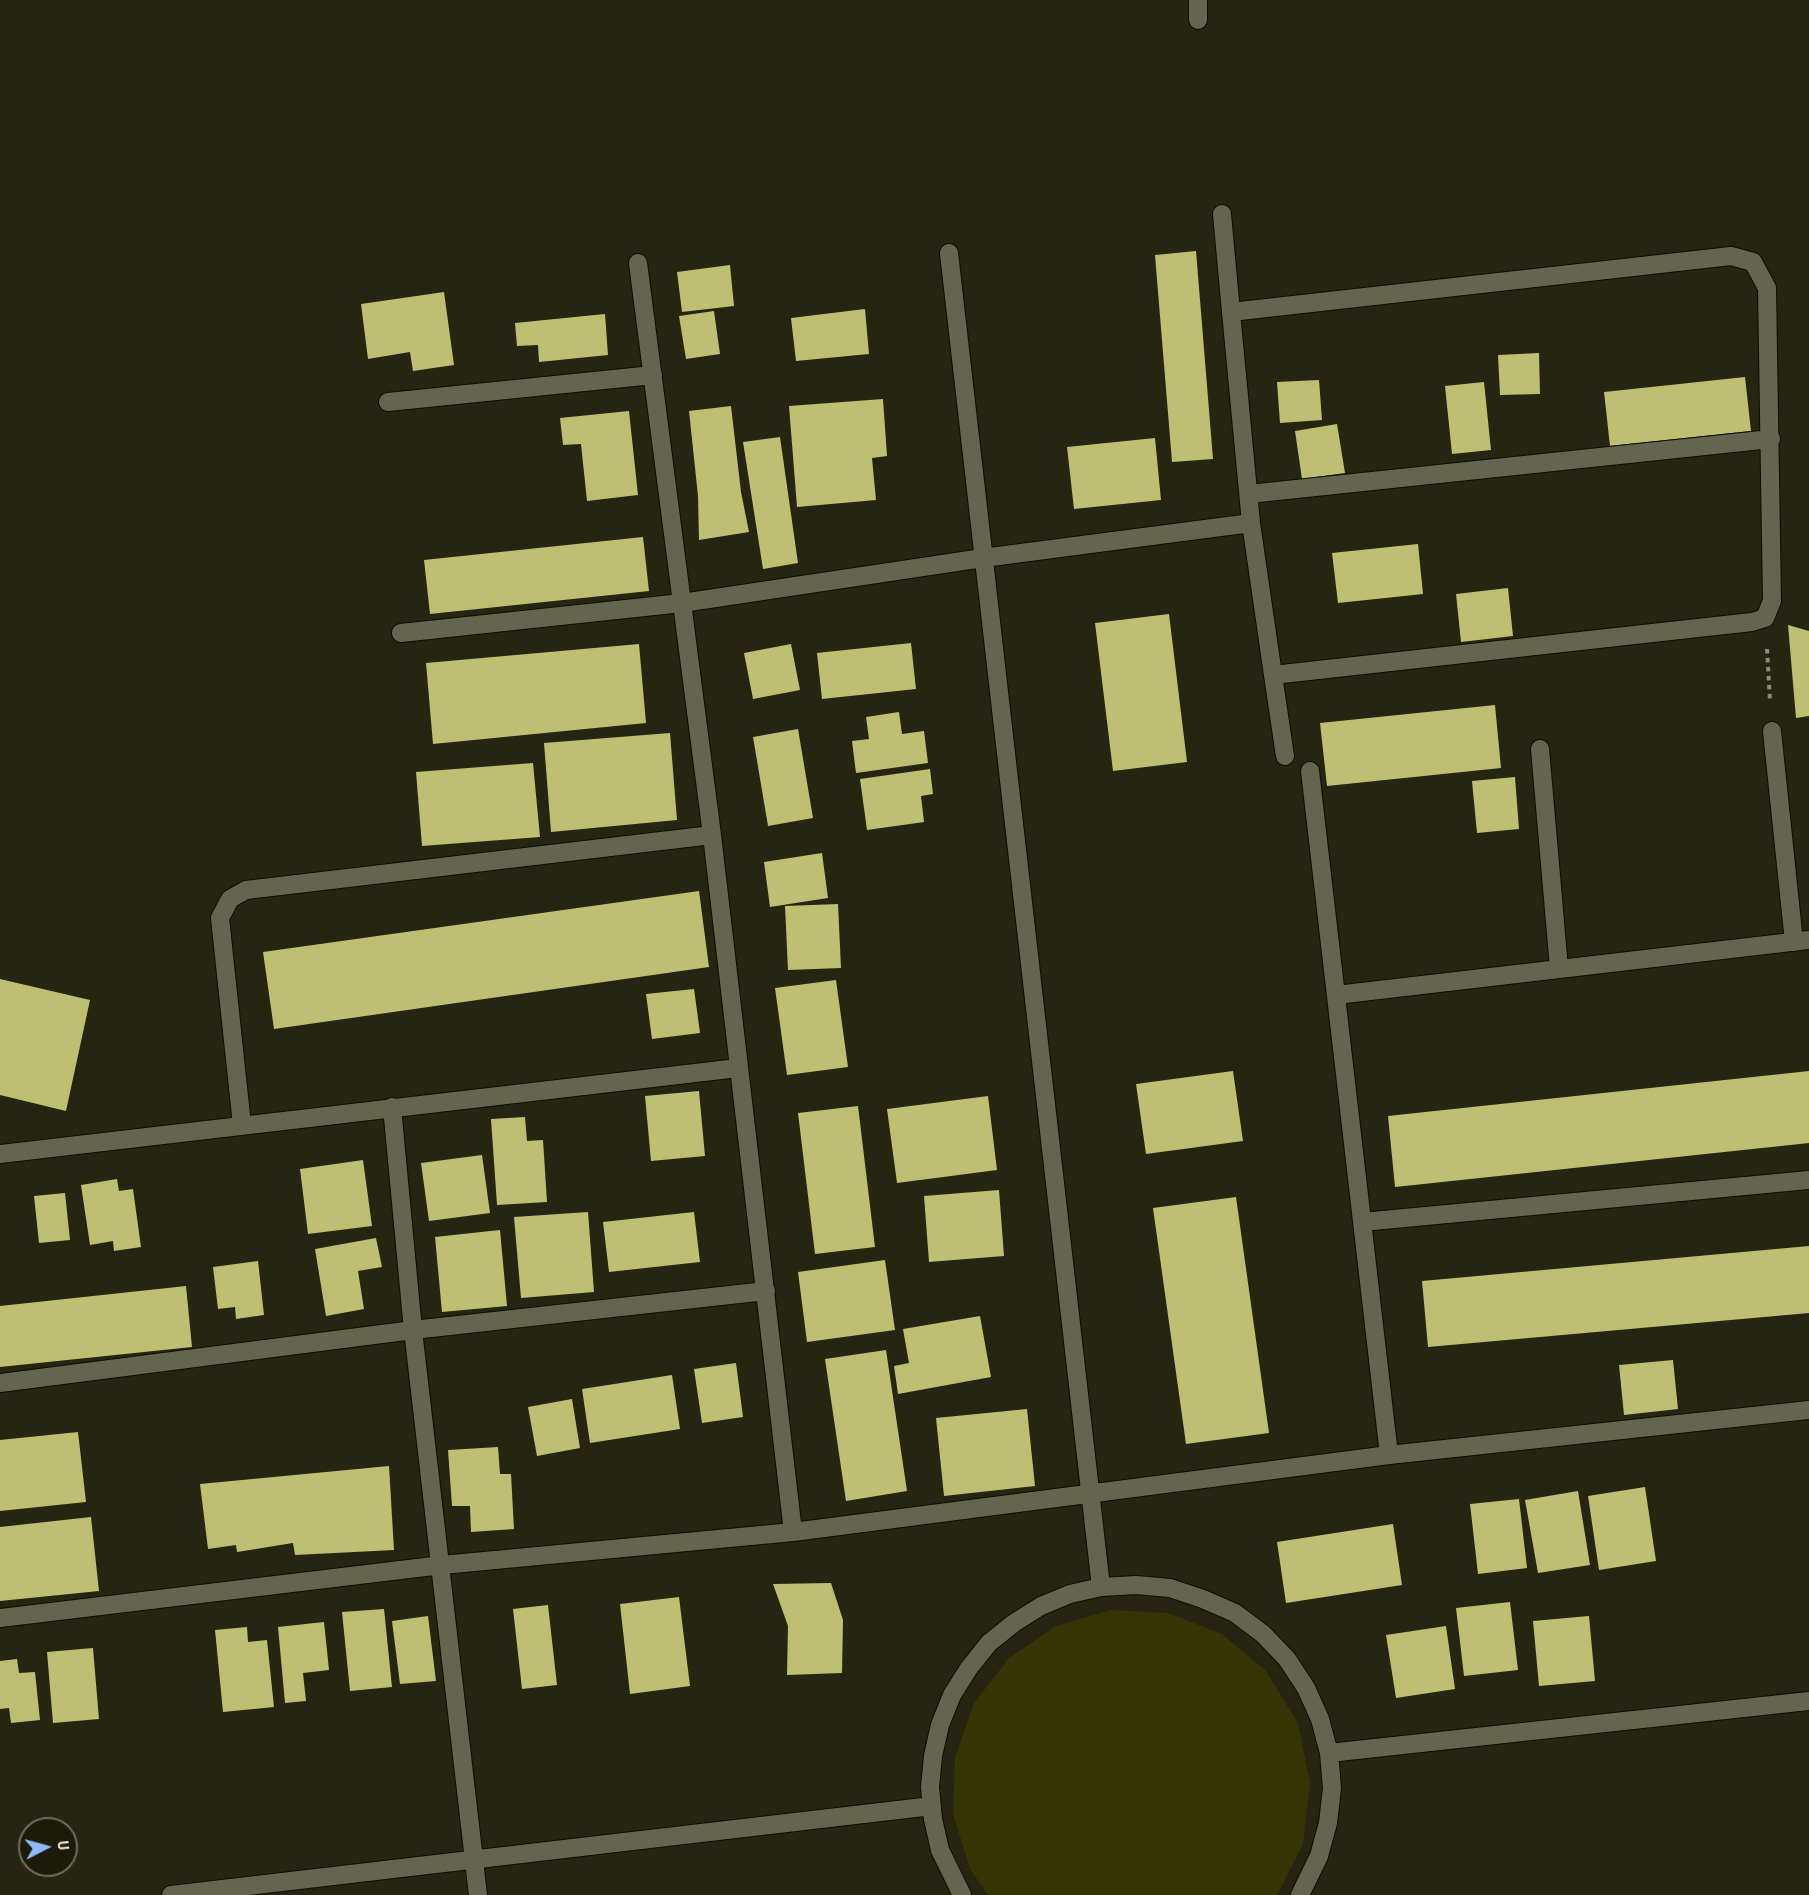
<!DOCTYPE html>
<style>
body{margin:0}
#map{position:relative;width:1809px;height:1895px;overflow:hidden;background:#252511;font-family:"Archivo Narrow",sans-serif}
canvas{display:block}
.north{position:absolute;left:18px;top:1817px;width:60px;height:60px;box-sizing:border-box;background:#1c1b08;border:2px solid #706f5e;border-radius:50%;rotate:84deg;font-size:16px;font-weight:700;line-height:24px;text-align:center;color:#edede0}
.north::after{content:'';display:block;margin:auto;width:21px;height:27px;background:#8cb9fc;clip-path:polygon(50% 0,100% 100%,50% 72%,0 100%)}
</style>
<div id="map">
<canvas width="1809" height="1895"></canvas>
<div class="north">U</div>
</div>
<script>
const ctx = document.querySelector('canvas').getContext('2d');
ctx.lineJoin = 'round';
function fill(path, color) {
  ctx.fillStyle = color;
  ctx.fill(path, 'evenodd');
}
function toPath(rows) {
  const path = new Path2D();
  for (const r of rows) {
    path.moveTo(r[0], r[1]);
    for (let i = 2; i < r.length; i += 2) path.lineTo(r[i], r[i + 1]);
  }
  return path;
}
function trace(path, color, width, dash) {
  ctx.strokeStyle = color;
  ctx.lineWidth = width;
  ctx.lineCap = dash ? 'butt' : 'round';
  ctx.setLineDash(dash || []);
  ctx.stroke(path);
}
fill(toPath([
 [1111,1610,1168,1613,1222,1634,1266,1671,1298,1723,1310,1783,1303,1844,1277,1895,988,1895,970,1869,953,1814,955,1757,974,1703,1009,1658,1056,1626]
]), '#353505');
fill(toPath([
 [1196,251,1213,459,1172,462,1155,255],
 [730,265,734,306,682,312,677,272],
 [444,292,454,365,413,371,410,352,368,359,361,304],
 [865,309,869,354,796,361,791,318],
 [714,311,720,354,686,359,679,316],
 [605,314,608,355,539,362,538,345,517,346,515,323],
 [1539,353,1540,394,1500,395,1498,355],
 [1745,377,1751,431,1610,446,1604,392],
 [1319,380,1322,420,1280,423,1277,382],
 [1484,382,1491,450,1452,454,1445,386],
 [883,399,887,456,872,458,876,500,797,507,789,406],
 [731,406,741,492,749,532,699,540,698,496,689,411],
 [629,411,638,495,587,501,581,444,563,445,560,418],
 [1337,424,1345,473,1302,479,1295,431],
 [780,437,798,563,763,569,743,442],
 [1155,438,1161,500,1074,509,1067,447],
 [643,537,649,591,430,614,424,560],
 [1418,544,1423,594,1338,603,1332,553],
 [1508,588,1513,636,1461,642,1456,594],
 [1169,614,1187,762,1113,771,1095,623],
 [1788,625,1809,631,1809,716,1796,718],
 [911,643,916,689,822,699,817,653],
 [639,644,646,723,433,744,426,663],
 [791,644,800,690,753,699,744,653],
 [1495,705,1501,768,1327,786,1320,723],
 [899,712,902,734,924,731,928,763,856,773,852,741,869,739,866,717],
 [798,729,813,818,768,826,753,737],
 [670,733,677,820,551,832,544,743],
 [533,763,540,837,422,846,416,772],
 [930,769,933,794,921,796,924,822,867,830,860,779],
 [1515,777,1519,829,1477,833,1472,781],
 [822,853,828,898,770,907,764,862],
 [699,891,709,967,274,1029,263,952],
 [838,904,841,968,788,970,785,906],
 [0,979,90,1000,66,1111,0,1095],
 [836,980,848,1067,787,1075,775,988],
 [694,989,700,1033,652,1039,646,994],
 [1233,1071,1243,1141,1146,1154,1136,1084],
 [1809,1071,1809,1143,1395,1187,1388,1116],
 [699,1091,705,1156,651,1161,645,1096],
 [988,1096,997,1170,897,1183,887,1109],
 [858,1106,875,1247,815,1254,798,1113],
 [525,1117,527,1141,543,1140,547,1202,497,1205,491,1119],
 [482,1155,490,1213,429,1221,421,1163],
 [363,1160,372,1226,308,1234,300,1169],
 [117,1179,119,1191,133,1189,141,1247,114,1251,113,1241,90,1245,81,1185],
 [999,1190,1004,1256,929,1262,924,1196],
 [65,1193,70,1240,39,1243,34,1196],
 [1236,1197,1269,1433,1186,1444,1153,1208],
 [588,1212,594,1292,521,1298,514,1217],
 [694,1212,700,1262,609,1272,603,1222],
 [500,1230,507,1306,442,1312,435,1237],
 [376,1238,382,1267,358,1271,364,1309,326,1316,315,1249],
 [1809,1246,1809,1313,1428,1347,1422,1281],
 [885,1260,895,1330,807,1342,798,1272],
 [258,1261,264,1315,236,1319,235,1307,218,1309,213,1267],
 [186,1286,192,1347,0,1367,0,1306],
 [980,1316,991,1377,898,1394,894,1366,909,1363,903,1329],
 [886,1350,907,1491,846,1501,825,1359],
 [1673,1360,1678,1409,1624,1415,1619,1365],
 [736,1363,743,1417,702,1423,694,1369],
 [672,1375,680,1429,590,1443,582,1389],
 [572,1399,580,1448,537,1456,528,1407],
 [1027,1409,1035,1486,944,1496,936,1418],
 [78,1432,86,1502,0,1511,0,1440],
 [498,1447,500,1474,511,1474,514,1529,471,1532,470,1506,452,1506,448,1450],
 [389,1466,394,1550,295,1555,293,1543,237,1552,236,1545,208,1549,200,1484],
 [1645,1487,1656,1561,1599,1570,1588,1496],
 [1578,1491,1590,1565,1538,1573,1525,1500],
 [1519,1499,1527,1568,1478,1574,1470,1504],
 [91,1517,99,1591,0,1601,0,1527],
 [1393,1524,1402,1585,1286,1603,1277,1542],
 [831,1583,843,1620,842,1673,787,1675,788,1626,773,1584],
 [679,1597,690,1686,630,1694,620,1604],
 [1510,1602,1518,1670,1464,1676,1456,1608],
 [548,1605,557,1685,522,1689,513,1609],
 [384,1609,392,1687,350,1691,342,1612],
 [428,1616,436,1681,400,1684,392,1621],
 [1589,1616,1595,1681,1539,1686,1533,1621],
 [324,1622,329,1670,303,1673,306,1701,285,1703,278,1627],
 [1446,1626,1455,1689,1396,1698,1386,1635],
 [247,1627,248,1642,267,1640,274,1707,223,1712,215,1630],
 [93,1648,99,1719,53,1723,47,1652],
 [17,1659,19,1673,35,1672,40,1720,11,1723,9,1708,0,1709,0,1661]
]), '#bfbf74');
const minor = toPath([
 [1198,0,1198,20],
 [1222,214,1231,312],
 [949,253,1101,1587],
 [638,263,712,835,793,1532],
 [388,402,653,375],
 [1249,494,1771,439],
 [401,633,682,603,983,558,1251,523],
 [1273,675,1752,622,1765,618,1772,601,1767,288,1753,262,1731,256,1231,312,1251,523,1273,675,1285,756],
 [1772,731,1794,942],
 [1540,749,1559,968],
 [1310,771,1389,1455],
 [1336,995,1809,940],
 [392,1107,413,1330,478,1895],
 [242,1125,220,918,230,899,246,890,712,835],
 [0,1154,738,1068],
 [1362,1222,1809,1180],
 [0,1383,413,1330,766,1291],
 [0,1618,442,1565,793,1532,1389,1455,1809,1410],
 [1329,1753,1809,1701],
 [171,1895,932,1806],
 [962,1895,940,1850,933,1819,930,1787,933,1756,940,1725,952,1695,969,1668,989,1643,1014,1623,1041,1606,1070,1594,1101,1587,1136,1585,1170,1588,1203,1599,1235,1613,1263,1634,1287,1659,1306,1688,1320,1719,1329,1753,1332,1788,1328,1823,1319,1856,1300,1895]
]);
trace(minor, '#0e0e00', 20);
trace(toPath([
 [1767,649,1770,701]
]), '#8c8c7c', 4, [4.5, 4.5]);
trace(minor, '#65654f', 18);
</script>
